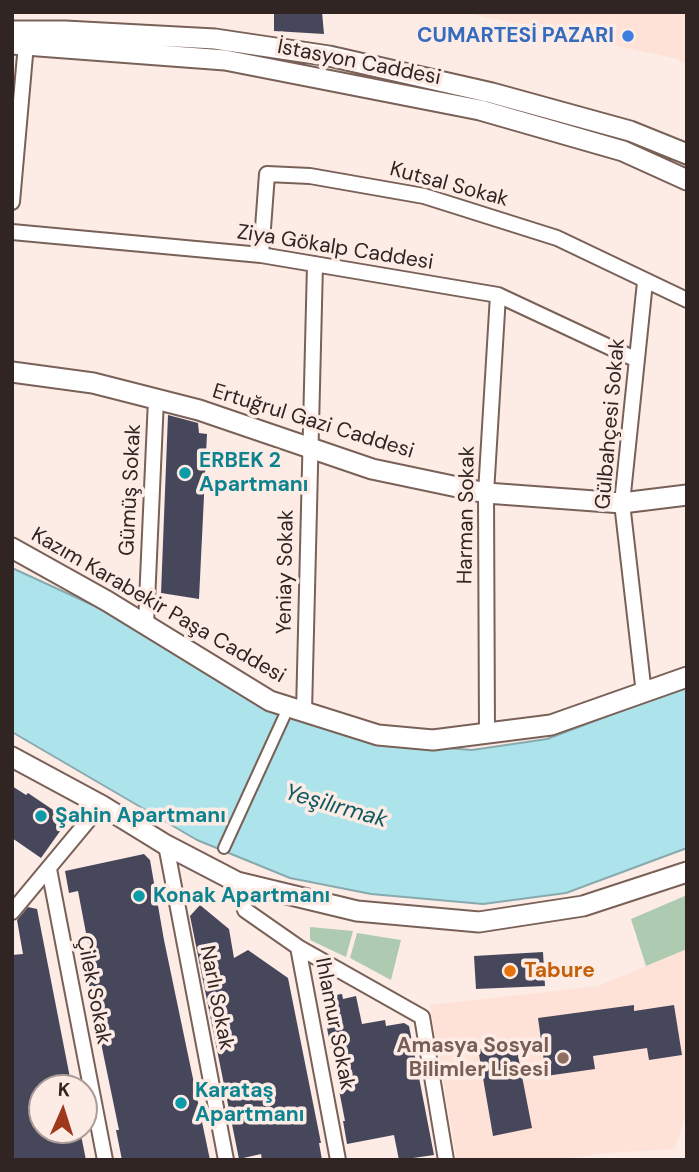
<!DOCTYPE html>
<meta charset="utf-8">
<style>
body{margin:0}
#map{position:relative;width:699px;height:1172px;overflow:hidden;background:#fdece6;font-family:"DM Sans",sans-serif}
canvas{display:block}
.frame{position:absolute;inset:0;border:14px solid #302522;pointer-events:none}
.north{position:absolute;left:28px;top:1074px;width:70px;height:70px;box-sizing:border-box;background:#fdece6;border:2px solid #ab9c98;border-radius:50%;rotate:3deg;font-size:19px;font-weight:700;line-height:28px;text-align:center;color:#302522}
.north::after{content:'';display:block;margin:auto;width:24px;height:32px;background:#9f371c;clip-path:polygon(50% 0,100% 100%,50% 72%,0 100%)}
</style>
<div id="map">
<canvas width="699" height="1172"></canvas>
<div class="frame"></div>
<div class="north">K</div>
</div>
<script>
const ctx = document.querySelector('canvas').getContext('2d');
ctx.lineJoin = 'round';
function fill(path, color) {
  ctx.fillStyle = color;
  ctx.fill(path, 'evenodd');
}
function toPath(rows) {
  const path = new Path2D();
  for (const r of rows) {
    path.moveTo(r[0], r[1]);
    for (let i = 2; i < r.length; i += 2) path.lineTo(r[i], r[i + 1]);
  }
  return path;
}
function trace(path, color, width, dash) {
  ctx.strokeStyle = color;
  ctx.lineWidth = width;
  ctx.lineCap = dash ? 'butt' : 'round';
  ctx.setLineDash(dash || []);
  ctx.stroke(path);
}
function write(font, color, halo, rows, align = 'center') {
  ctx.font = font + ' "DM Sans",sans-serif';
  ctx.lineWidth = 7;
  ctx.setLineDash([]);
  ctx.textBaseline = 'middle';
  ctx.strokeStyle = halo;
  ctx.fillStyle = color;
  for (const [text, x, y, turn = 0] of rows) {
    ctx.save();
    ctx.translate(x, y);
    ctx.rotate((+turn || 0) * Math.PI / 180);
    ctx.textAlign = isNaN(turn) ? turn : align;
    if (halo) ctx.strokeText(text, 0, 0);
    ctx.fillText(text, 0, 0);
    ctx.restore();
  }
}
fill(toPath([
 [462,12,687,12,687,65,677,59],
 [687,949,687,1111,675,1149,606,1153,559,1160,457,1160,430,1005,598,986]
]), '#ffe2d7');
fill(toPath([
 [687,895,687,949,646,966,631,919],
 [310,927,353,931,346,957,310,940],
 [357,933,401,940,391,980,350,958]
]), '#aecab1');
const water = toPath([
 [12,568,95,606,278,714,384,743,472,750,547,739,687,686,687,848,566,893,483,904,371,894,290,878,197,840,12,732,12,568]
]);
fill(water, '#ade3ea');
trace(water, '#88aaae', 2);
fill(toPath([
 [274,12,322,12,324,34,274,31],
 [168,415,198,423,199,433,207,434,199,599,161,593],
 [12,786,26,795,28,793,68,820,41,858,12,838],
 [144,854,150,860,164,940,210,1160,122,1160,116,1130,119,1130,83,956,90,954,78,891,69,893,65,871],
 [200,905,229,929,234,958,248,950,288,978,321,1143,319,1143,322,1160,262,1160,261,1154,239,1159,190,916],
 [28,907,37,909,72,1088,42,1088,42,1130,80,1130,86,1160,12,1160,12,955,23,954,17,920],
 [543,952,545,986,476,989,474,956],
 [342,994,343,999,356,996,362,1024,385,1020,386,1026,404,1023,409,1026,434,1155,399,1160,394,1135,347,1144,343,1121,345,1121,321,997],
 [634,1005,634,1011,674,1005,682,1055,649,1060,647,1048,593,1056,595,1069,546,1076,538,1018],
 [516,1045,532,1128,493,1136,478,1049]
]), '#47475c');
const pedestrian = toPath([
 [224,848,289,706]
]);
const minor = toPath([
 [12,202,26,44],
 [12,232,261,255,498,295,637,360],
 [261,255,267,174,310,176,424,196,557,238,687,300],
 [146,624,156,399],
 [644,694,622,503,645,282],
 [304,712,315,264],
 [487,735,486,493,498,295],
 [166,845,226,1160],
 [49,869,105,1160],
 [237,882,245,910,298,947,338,1160],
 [12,912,101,805],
 [298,947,422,1017,446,1160]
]);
const tertiary = toPath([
 [14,31,65,31,215,39,329,56,492,93,630,131,687,154],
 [12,44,225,60,480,110,623,151,687,180],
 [12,372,93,383,199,410,372,469,486,493,622,503,687,495],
 [12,548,107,601,270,701,378,735,433,740,551,725,687,677],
 [12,757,101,805,166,845,237,882,357,911,479,922,583,906,687,872]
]);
trace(pedestrian, '#796158', 14);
trace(minor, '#796158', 18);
trace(tertiary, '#796158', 23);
trace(pedestrian, '#fff', 10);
trace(minor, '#fff', 14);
trace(tertiary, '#fff', 19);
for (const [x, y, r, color] of [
 [628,36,7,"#3f7fe0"],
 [185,473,7,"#0f9aa8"],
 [41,816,7,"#0f9aa8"],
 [139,896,7,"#0f9aa8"],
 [510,971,7,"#e8710a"],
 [563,1058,7,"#8d6e63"],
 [181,1103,7,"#0f9aa8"]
]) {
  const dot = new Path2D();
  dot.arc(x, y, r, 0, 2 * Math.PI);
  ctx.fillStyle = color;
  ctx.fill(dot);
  trace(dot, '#fdece6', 2.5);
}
write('bold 21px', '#366cbe', '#fdece6', [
 ["CUMARTESİ PAZARI",614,36]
], 'right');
write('21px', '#302522', '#fdece6', [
 ["İstasyon Caddesi",359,63,11],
 ["Kutsal Sokak",449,185,15],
 ["Ziya Gökalp Caddesi",335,248,9],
 ["Ertuğrul Gazi Caddesi",313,422,17],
 ["Gülbahçesi Sokak",611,424,-85],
 ["Gümüş Sokak",131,490,-87],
 ["Harman Sokak",467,515,-89],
 ["Yeniay Sokak",286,572,-89],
 ["Kazım Karabekir Paşa Caddesi",158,606,30],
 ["Çilek Sokak",93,990,79],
 ["Narlı Sokak",216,998,79],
 ["Ihlamur Sokak",334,1024,79]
]);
write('bold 21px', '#0d838f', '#fdece6', [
 ["ERBEK 2",199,461],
 ["Apartmanı",199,485],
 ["Şahin Apartmanı",55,816],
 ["Konak Apartmanı",153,896],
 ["Karataş",195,1091],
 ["Apartmanı",195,1115]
], 'left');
write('bold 21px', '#c56008', '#fdece6', [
 ["Tabure",524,971]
], 'left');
write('bold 21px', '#785e54', '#fdece6', [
 ["Amasya Sosyal",549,1046],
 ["Bilimler Lisesi",549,1070]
], 'right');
write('italic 23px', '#105b62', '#fdece6', [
 ["Yeşilırmak",336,807,16]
]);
</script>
